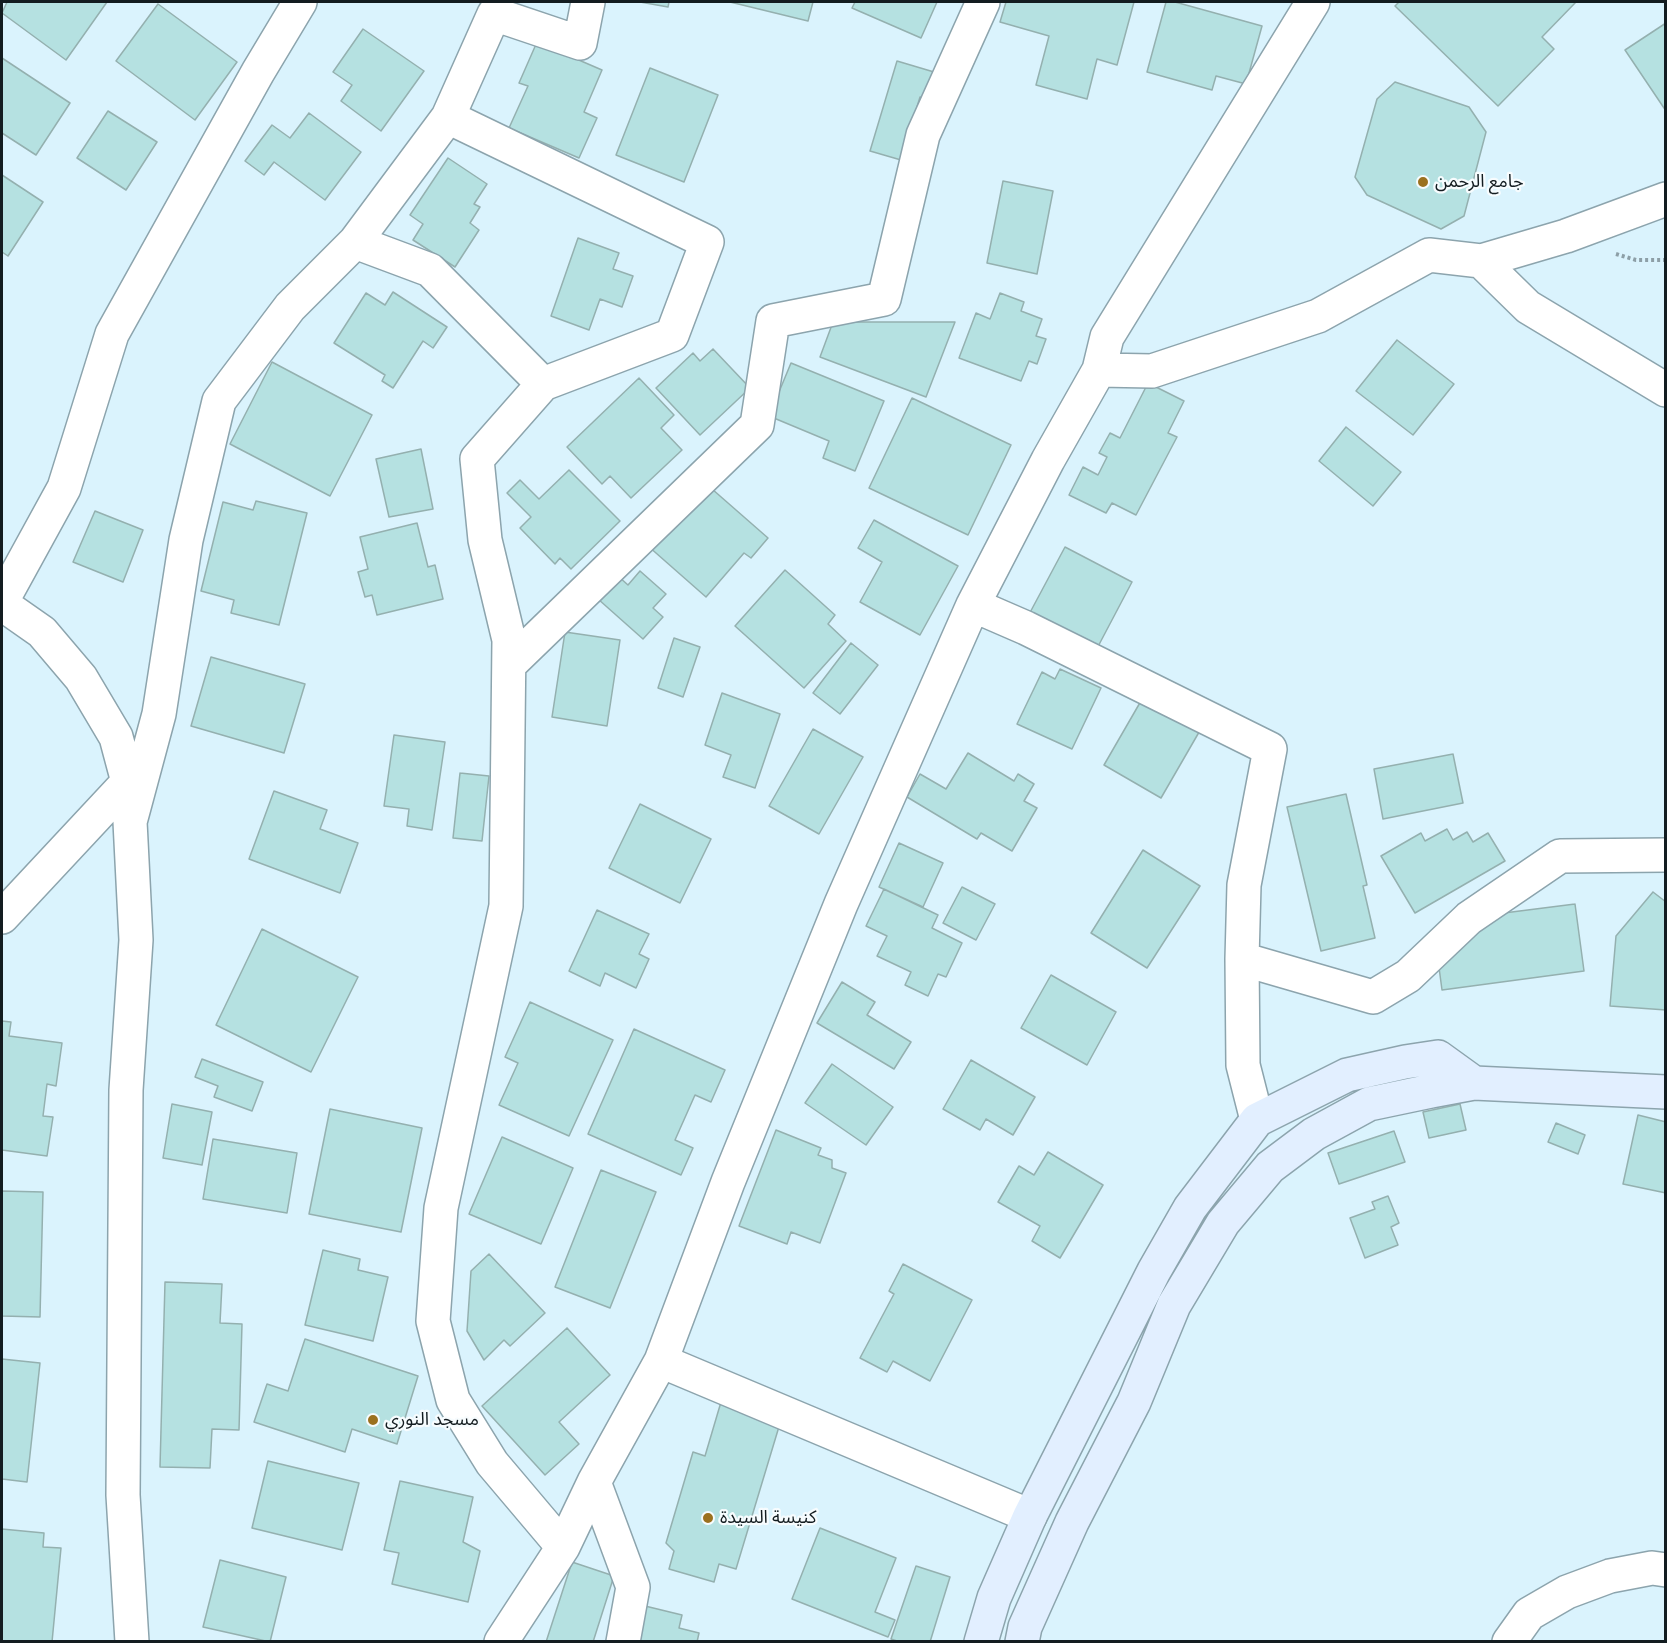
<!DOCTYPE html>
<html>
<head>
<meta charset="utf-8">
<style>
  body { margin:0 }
  #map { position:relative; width:1667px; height:1643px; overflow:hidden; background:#daf3fd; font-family:Karla,sans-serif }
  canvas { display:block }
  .frame { position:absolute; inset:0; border:3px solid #131c20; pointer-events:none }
</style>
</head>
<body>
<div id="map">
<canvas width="1667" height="1643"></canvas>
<div class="frame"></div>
</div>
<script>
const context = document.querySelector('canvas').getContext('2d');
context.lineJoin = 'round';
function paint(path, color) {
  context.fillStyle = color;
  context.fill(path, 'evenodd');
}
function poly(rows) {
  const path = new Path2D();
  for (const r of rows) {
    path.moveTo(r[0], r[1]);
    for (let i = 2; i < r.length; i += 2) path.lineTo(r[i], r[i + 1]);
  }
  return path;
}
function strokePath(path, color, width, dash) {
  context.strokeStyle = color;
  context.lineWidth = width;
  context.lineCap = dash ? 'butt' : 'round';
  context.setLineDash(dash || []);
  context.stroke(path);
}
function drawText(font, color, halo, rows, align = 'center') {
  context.font = font + ' Karla,"Noto Sans Arabic",sans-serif';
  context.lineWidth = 4.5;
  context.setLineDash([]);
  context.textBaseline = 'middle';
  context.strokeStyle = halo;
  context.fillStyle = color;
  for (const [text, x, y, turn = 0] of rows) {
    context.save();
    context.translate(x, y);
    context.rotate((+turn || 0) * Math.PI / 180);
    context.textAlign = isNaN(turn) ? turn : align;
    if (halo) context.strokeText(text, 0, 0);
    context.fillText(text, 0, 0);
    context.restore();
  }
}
const building = poly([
  [7,2,107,2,66,60,2,13,7,2],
  [640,2,669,2,668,7,640,2],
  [730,2,813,2,808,21,730,2],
  [855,2,937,2,921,38,852,8,855,2],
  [1006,2,1134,2,1117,65,1097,59,1087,99,1036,85,1049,36,1000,22,1006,2],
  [1166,2,1175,2,1262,26,1246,84,1216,76,1212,90,1147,72,1166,2],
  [1399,2,1576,2,1542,37,1554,49,1498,106,1395,6,1399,2],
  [158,4,237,62,195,120,116,61,158,4],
  [1666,23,1666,111,1625,50,1666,23],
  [363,29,424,71,381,131,341,101,352,85,333,72,363,29],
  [537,42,602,70,584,112,597,118,579,158,509,128,528,86,519,83,537,42],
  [2,58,70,103,36,155,2,133,2,58],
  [897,61,934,72,925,99,920,97,901,160,870,151,897,61],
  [650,68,718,95,684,182,616,155,650,68],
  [1395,82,1469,107,1486,132,1464,216,1441,229,1367,195,1355,177,1377,99,1395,82],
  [108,111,157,142,126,190,77,158,108,111],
  [309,113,361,152,325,200,274,162,264,175,245,161,272,125,290,138,309,113],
  [448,158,487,184,474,204,480,207,470,223,479,230,455,267,413,240,423,224,410,215,448,158],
  [2,175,43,202,8,256,2,252,2,175],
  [1003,181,1053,191,1037,274,987,263,1003,181],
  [578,238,619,253,613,269,633,276,622,307,600,299,589,330,551,316,578,238],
  [393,292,447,327,433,348,423,341,393,388,382,381,385,375,334,343,366,293,385,305,393,292],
  [1000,293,1024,302,1021,311,1042,319,1036,336,1046,339,1037,364,1029,361,1021,381,959,358,976,313,990,319,1000,293],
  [833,322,955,322,926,397,820,357,833,322],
  [1397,340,1454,384,1413,435,1356,391,1397,340],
  [713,349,750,388,700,435,656,388,693,353,700,361,713,349],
  [272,362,372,415,330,496,230,444,272,362],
  [791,363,884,401,855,471,823,458,829,441,769,416,791,363],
  [639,378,674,415,661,428,682,450,631,498,610,476,602,484,567,447,639,378],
  [1148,383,1184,401,1168,433,1177,437,1136,515,1112,503,1106,513,1069,495,1083,467,1098,475,1107,457,1099,453,1110,433,1120,438,1148,383],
  [912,398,1011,445,968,535,869,488,912,398],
  [1346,427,1401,472,1373,506,1319,461,1346,427],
  [421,449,433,509,389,517,376,459,421,449],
  [569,470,620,521,571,569,560,558,555,564,520,528,531,517,507,493,520,480,539,499,569,470],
  [704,482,768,538,751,558,744,553,706,597,648,546,704,482],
  [256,501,307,513,279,625,231,613,234,600,201,591,223,502,253,510,256,501],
  [95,511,143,530,123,582,73,562,95,511],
  [874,520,958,566,920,635,860,602,882,562,858,548,874,520],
  [417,523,428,567,435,565,443,599,377,615,372,595,365,597,358,572,368,569,360,537,417,523],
  [1065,547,1132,582,1093,656,1026,620,1065,547],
  [785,570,835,615,828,624,846,641,804,688,735,626,785,570],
  [640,571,666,594,653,608,663,617,643,639,598,599,618,576,628,585,640,571],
  [565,632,620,640,607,726,552,717,565,632],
  [674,638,700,647,683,697,658,688,674,638],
  [851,643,878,665,840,714,813,693,851,643],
  [211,657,305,684,284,753,191,726,211,657],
  [1060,669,1101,688,1072,749,1017,724,1042,672,1055,679,1060,669],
  [722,693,780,714,755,788,723,777,731,755,705,745,722,693],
  [1145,694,1202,727,1161,798,1104,765,1145,694],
  [813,729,863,757,819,834,769,806,813,729],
  [394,735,445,742,432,830,407,826,409,809,384,806,394,735],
  [968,753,1014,781,1018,774,1034,784,1024,801,1037,808,1012,851,981,833,977,839,907,797,920,774,946,789,968,753],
  [1453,754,1463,803,1383,819,1374,769,1453,754],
  [460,773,489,776,482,841,453,838,460,773],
  [274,791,327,810,320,829,358,843,340,893,249,859,274,791],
  [1346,794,1367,885,1363,886,1375,938,1321,951,1287,807,1346,794],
  [640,804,711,839,680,903,609,868,640,804],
  [1447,829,1453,840,1467,832,1473,842,1488,833,1505,861,1415,913,1381,856,1421,833,1425,841,1447,829],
  [899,843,943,863,923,907,879,887,899,843],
  [1143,850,1200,886,1147,968,1091,933,1143,850],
  [962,887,995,904,976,940,943,923,962,887],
  [884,889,938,915,932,928,962,943,946,977,938,974,928,996,905,985,911,972,877,956,887,936,866,926,884,889],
  [1653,892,1666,902,1666,1010,1610,1006,1616,936,1653,892],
  [1575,904,1584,971,1442,990,1438,960,1496,914,1575,904],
  [597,910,649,934,639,954,649,959,636,988,605,973,600,986,569,971,597,910],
  [262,929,358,977,311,1072,216,1025,262,929],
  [1051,975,1116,1012,1087,1065,1021,1028,1051,975],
  [842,982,875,1002,867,1015,911,1042,894,1069,817,1023,842,982],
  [530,1002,613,1040,569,1136,499,1105,518,1063,505,1057,530,1002],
  [2,1021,11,1022,9,1036,62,1043,56,1086,47,1084,43,1116,53,1117,47,1156,2,1150,2,1021],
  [634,1029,725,1070,711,1102,695,1095,675,1140,693,1148,681,1175,588,1134,634,1029],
  [202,1059,263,1082,252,1111,214,1097,218,1086,195,1077,202,1059],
  [971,1060,1035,1097,1013,1135,986,1119,980,1130,943,1109,971,1060],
  [832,1064,893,1107,866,1145,805,1103,832,1064],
  [172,1104,212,1112,202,1165,163,1158,172,1104],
  [1460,1104,1466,1130,1429,1138,1423,1112,1460,1104],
  [330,1109,422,1128,401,1232,309,1214,330,1109],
  [1638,1115,1666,1122,1666,1193,1623,1184,1638,1115],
  [1556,1123,1585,1135,1578,1154,1548,1142,1556,1123],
  [776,1130,821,1148,818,1155,832,1160,832,1168,846,1173,820,1243,791,1232,787,1244,739,1226,776,1130],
  [1394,1131,1405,1162,1339,1184,1328,1153,1394,1131],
  [502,1137,573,1168,541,1244,469,1214,502,1137],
  [213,1139,297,1153,287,1213,203,1199,213,1139],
  [1048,1152,1103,1185,1060,1258,1032,1241,1040,1226,998,1202,1019,1166,1034,1175,1048,1152],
  [601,1170,656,1192,610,1308,555,1287,601,1170],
  [2,1191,43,1192,40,1317,2,1316,2,1191],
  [1388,1196,1399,1223,1391,1227,1398,1245,1365,1258,1350,1218,1375,1209,1372,1202,1388,1196],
  [323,1250,360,1259,358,1270,388,1277,373,1341,305,1325,323,1250],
  [489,1254,545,1313,510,1346,504,1340,484,1360,467,1331,471,1271,489,1254],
  [903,1264,972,1300,930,1381,893,1361,887,1372,860,1358,894,1294,889,1291,903,1264],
  [165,1282,222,1284,220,1323,242,1324,239,1430,212,1429,210,1468,160,1467,165,1282],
  [567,1328,610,1375,559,1422,579,1444,545,1475,482,1406,567,1328],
  [305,1339,418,1376,397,1444,352,1429,345,1452,254,1422,267,1384,288,1391,305,1339],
  [2,1359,40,1363,27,1482,2,1479,2,1359],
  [721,1402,781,1420,736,1569,719,1564,714,1582,669,1569,674,1551,666,1543,693,1452,705,1456,721,1402],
  [268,1461,359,1483,342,1550,252,1528,268,1461],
  [400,1481,473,1497,463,1542,480,1551,468,1602,392,1584,399,1553,384,1550,400,1481],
  [820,1528,896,1558,875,1612,895,1620,888,1637,792,1599,820,1528],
  [2,1529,44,1533,43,1547,61,1548,52,1642,2,1642,2,1529],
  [220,1560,286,1577,270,1642,203,1627,220,1560],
  [572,1562,614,1576,593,1642,546,1642,572,1562],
  [916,1566,950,1577,930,1642,900,1642,891,1639,916,1566],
  [641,1605,682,1615,679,1628,699,1633,697,1642,641,1642,633,1639,641,1605]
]);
const path = poly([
  [1616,254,1636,260,1666,260]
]);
const street = poly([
  [448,117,494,14,580,43,588,2],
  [1666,199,1566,236,1481,261,1528,307,1666,390],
  [355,242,448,117,707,242,672,335,543,384],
  [1099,370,1152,371,1318,316,1429,255,1481,261],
  [2,601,64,488,112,334,258,72,300,2],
  [2,604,42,632,81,678,116,737,128,782,136,940,126,1090,123,1495,132,1642],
  [973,605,1026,628,1270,749,1244,885,1242,959,1373,997,1408,976,1469,918,1560,856,1666,855],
  [509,665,757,425,773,321,884,299,923,135,983,2],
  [130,822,159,714,186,540,219,401,290,307,355,242,430,270,543,384,477,459,485,540,509,640,506,906,441,1208,433,1321,453,1400,492,1463,563,1547],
  [2,917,128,782],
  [1242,959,1243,1065,1257,1120],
  [661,1361,1030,1516],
  [594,1482,633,1587,623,1642],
  [501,1642,563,1547,594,1482,661,1361,728,1182,841,904,973,605,1048,460,1099,370,1107,337,1313,2],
  [1509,1642,1529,1614,1567,1592,1610,1576,1652,1568,1666,1570]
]);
const secondary = poly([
  [981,1642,994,1598,1030,1516,1154,1271,1190,1208,1257,1120,1347,1075,1405,1062,1438,1057,1474,1083],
  [1022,1642,1025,1627,1072,1522,1134,1402,1174,1305,1223,1223,1270,1167,1314,1134,1369,1104,1431,1091,1474,1083,1666,1092]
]);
const markers = [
  [1423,182,6,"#9b711f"],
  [373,1420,6,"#9b711f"],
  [708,1518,6,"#9b711f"]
];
const poiNames = [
  ["جامع الرحمن",1435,182],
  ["مسجد النوري",385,1420],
  ["كنيسة السيدة",720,1518]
];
paint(building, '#b5e1e1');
strokePath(building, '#94b0af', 1.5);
strokePath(street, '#8ca4ad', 36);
strokePath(secondary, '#8ca4ad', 36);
strokePath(path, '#8d9fa7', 4, [3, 3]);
strokePath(street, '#fff', 33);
strokePath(secondary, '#e2efff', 33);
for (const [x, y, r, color] of markers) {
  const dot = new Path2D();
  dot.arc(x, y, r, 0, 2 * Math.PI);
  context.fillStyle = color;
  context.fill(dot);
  strokePath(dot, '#f7fcfe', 2);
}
drawText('18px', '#131c20', '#f7fcfe', poiNames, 'left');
</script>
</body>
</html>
